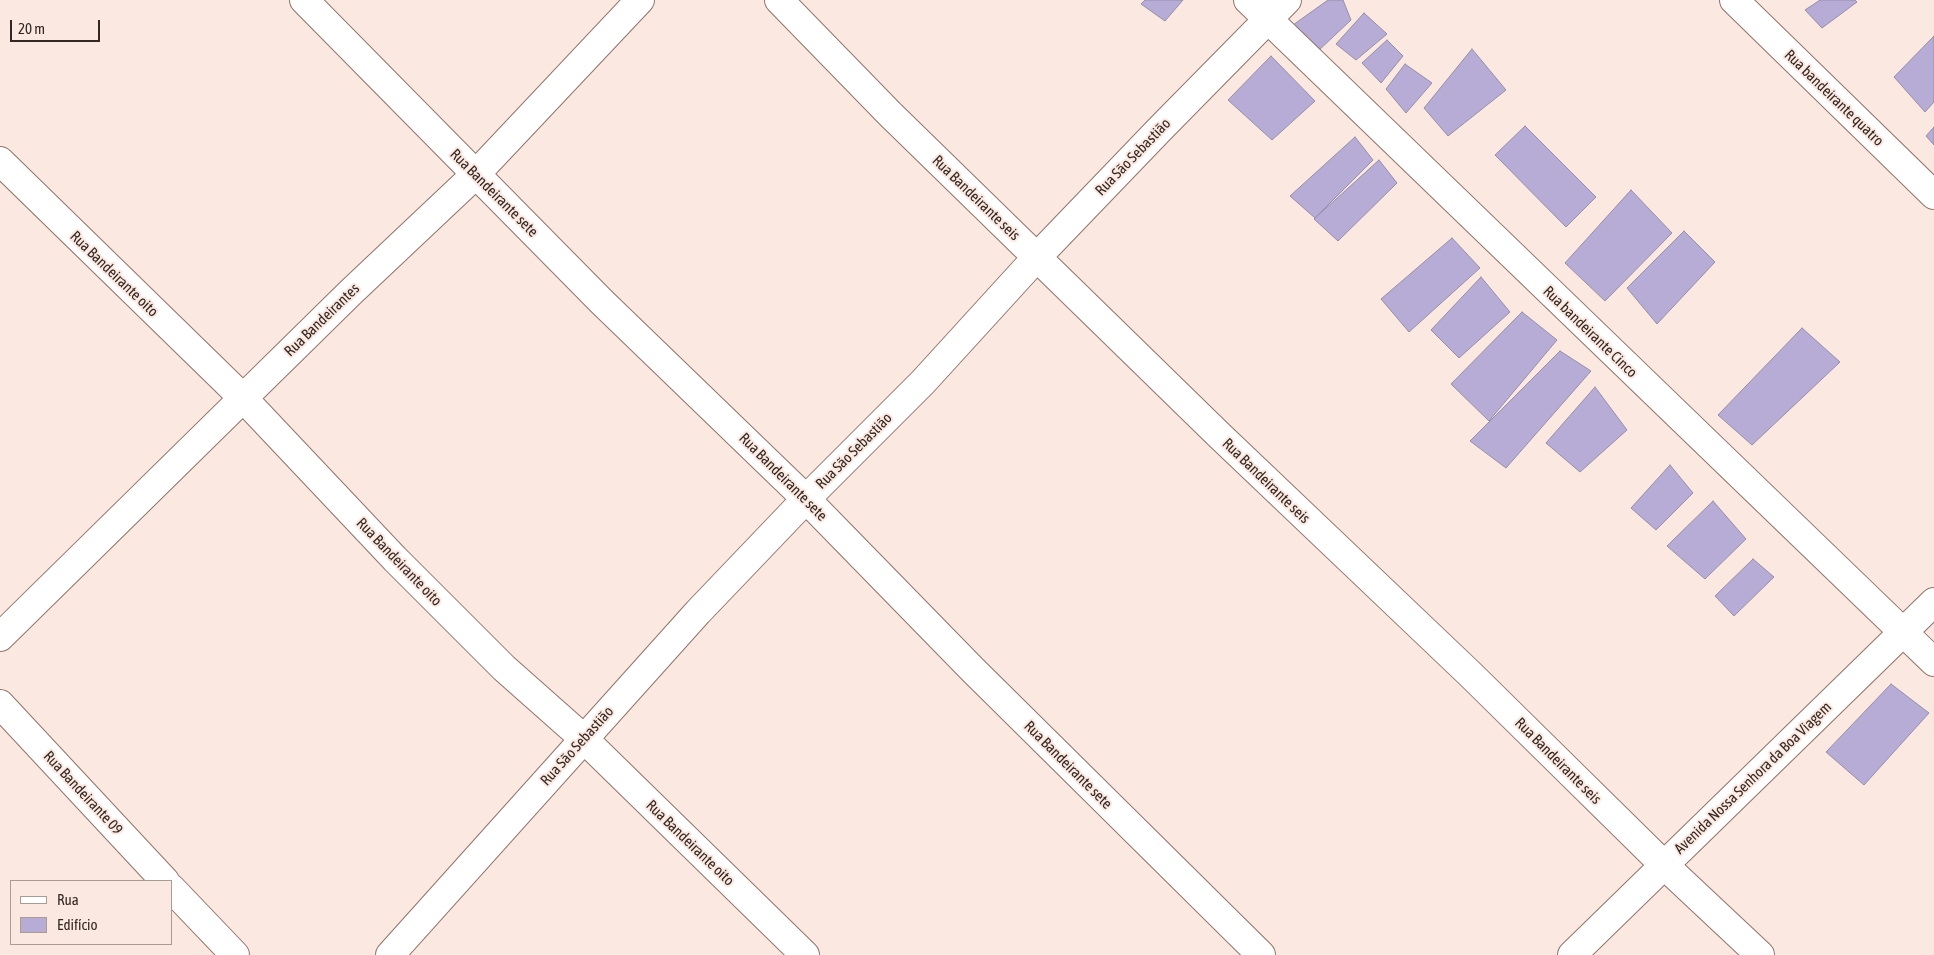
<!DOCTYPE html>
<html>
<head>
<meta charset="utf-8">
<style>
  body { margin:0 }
  #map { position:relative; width:1934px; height:955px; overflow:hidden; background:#fbe8e1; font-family:"Asap Condensed",sans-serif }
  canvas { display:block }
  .legend { position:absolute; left:10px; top:880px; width:162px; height:65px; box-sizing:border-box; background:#fbe8e1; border:1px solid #ab9b95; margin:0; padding:6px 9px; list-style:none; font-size:15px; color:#322722 }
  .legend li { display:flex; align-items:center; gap:10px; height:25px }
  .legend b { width:25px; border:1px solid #ab9b95 }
  .scale { position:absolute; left:10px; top:20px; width:90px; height:22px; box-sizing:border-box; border:2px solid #322722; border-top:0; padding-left:6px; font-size:15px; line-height:18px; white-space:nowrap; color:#322722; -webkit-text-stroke:4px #fbe8e1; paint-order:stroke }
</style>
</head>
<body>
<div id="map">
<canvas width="1934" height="955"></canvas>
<ul class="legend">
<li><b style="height:6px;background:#fff"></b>Rua</li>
<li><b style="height:14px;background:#b6acd6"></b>Edifício</li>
</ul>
<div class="scale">20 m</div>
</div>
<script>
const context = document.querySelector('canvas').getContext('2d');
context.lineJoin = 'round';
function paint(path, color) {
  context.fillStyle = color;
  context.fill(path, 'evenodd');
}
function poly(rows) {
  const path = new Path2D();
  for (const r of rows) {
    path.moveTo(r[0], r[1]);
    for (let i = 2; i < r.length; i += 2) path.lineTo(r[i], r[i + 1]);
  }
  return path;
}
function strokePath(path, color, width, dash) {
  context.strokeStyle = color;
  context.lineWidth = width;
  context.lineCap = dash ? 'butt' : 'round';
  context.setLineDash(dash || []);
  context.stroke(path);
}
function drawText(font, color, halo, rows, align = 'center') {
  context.font = font + ' "Asap Condensed",sans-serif';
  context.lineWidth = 4;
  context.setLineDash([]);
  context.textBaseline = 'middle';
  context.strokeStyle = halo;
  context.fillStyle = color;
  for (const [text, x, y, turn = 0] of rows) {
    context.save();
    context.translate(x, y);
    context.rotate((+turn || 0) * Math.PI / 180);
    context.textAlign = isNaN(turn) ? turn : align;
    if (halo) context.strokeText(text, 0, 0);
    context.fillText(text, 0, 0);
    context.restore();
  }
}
const building = poly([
  [1145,0,1183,0,1165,21,1141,4,1145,0],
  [1328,0,1343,0,1351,20,1318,51,1293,25,1328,0],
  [1820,0,1855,0,1857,2,1822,28,1805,10,1820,0],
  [1364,13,1387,34,1356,60,1336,44,1364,13],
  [1934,36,1934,102,1925,112,1894,77,1934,36],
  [1387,40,1403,56,1381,83,1362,63,1387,40],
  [1472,49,1506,90,1448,136,1424,108,1472,49],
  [1271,56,1315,101,1272,140,1228,100,1271,56],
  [1405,64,1432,83,1406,113,1386,89,1405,64],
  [1525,126,1596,197,1566,227,1495,155,1525,126],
  [1934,127,1934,145,1926,136,1934,127],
  [1355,137,1373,160,1315,218,1290,196,1355,137],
  [1379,160,1397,183,1338,241,1314,219,1379,160],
  [1631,190,1672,233,1605,301,1565,263,1631,190],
  [1684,231,1715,262,1657,324,1627,288,1684,231],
  [1452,238,1480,268,1409,332,1381,299,1452,238],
  [1481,277,1510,312,1459,358,1431,330,1481,277],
  [1522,312,1557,340,1489,421,1451,384,1522,312],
  [1802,328,1840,362,1752,445,1718,415,1802,328],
  [1560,351,1591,371,1506,468,1470,441,1560,351],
  [1595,387,1627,430,1580,472,1546,443,1595,387],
  [1670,465,1693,493,1656,530,1631,508,1670,465],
  [1713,501,1746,539,1705,579,1667,546,1713,501],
  [1753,559,1774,577,1734,616,1715,596,1753,559],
  [1891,684,1929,713,1864,785,1826,752,1891,684]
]);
const street = poly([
  [304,0,602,302,806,499,972,669,1261,955],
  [779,0,890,114,1219,435,1469,673,1663,864,1760,955],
  [1248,0,1934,662],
  [1734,0,1934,195],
  [0,161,243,398,395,559,504,668,583,738,805,955],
  [0,637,351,292,475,175,640,0],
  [0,704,165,881],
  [171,888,235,955],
  [390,955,698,612,806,499,923,382,1037,257,1160,129,1287,0],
  [1572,955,1934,602]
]);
const streetNames = [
  ["Rua bandeirante quatro",1834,98,44],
  ["Rua São Sebastião",1133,157,-46],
  ["Rua Bandeirante sete",494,193,45],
  ["Rua Bandeirante seis",976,198,44],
  ["Rua Bandeirante oito",114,274,44],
  ["Rua Bandeirantes",322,320,-44],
  ["Rua bandeirante Cinco",1590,332,44],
  ["Rua São Sebastião",854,451,-45],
  ["Rua Bandeirante sete",783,477,45],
  ["Rua Bandeirante seis",1266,481,44],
  ["Rua Bandeirante oito",399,562,46],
  ["Rua São Sebastião",577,746,-48],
  ["Rua Bandeirante seis",1558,761,45],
  ["Rua Bandeirante sete",1068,765,45],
  ["Avenida Nossa Senhora da Boa Viagem",1753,778,-44],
  ["Rua Bandeirante 09",83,793,47],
  ["Rua Bandeirante oito",690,843,44]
];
paint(building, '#b6acd6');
strokePath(building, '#948ea8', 1);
strokePath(street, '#90746a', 30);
strokePath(street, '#fff', 28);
drawText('15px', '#322722', '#fbe8e1', streetNames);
</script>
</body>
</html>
